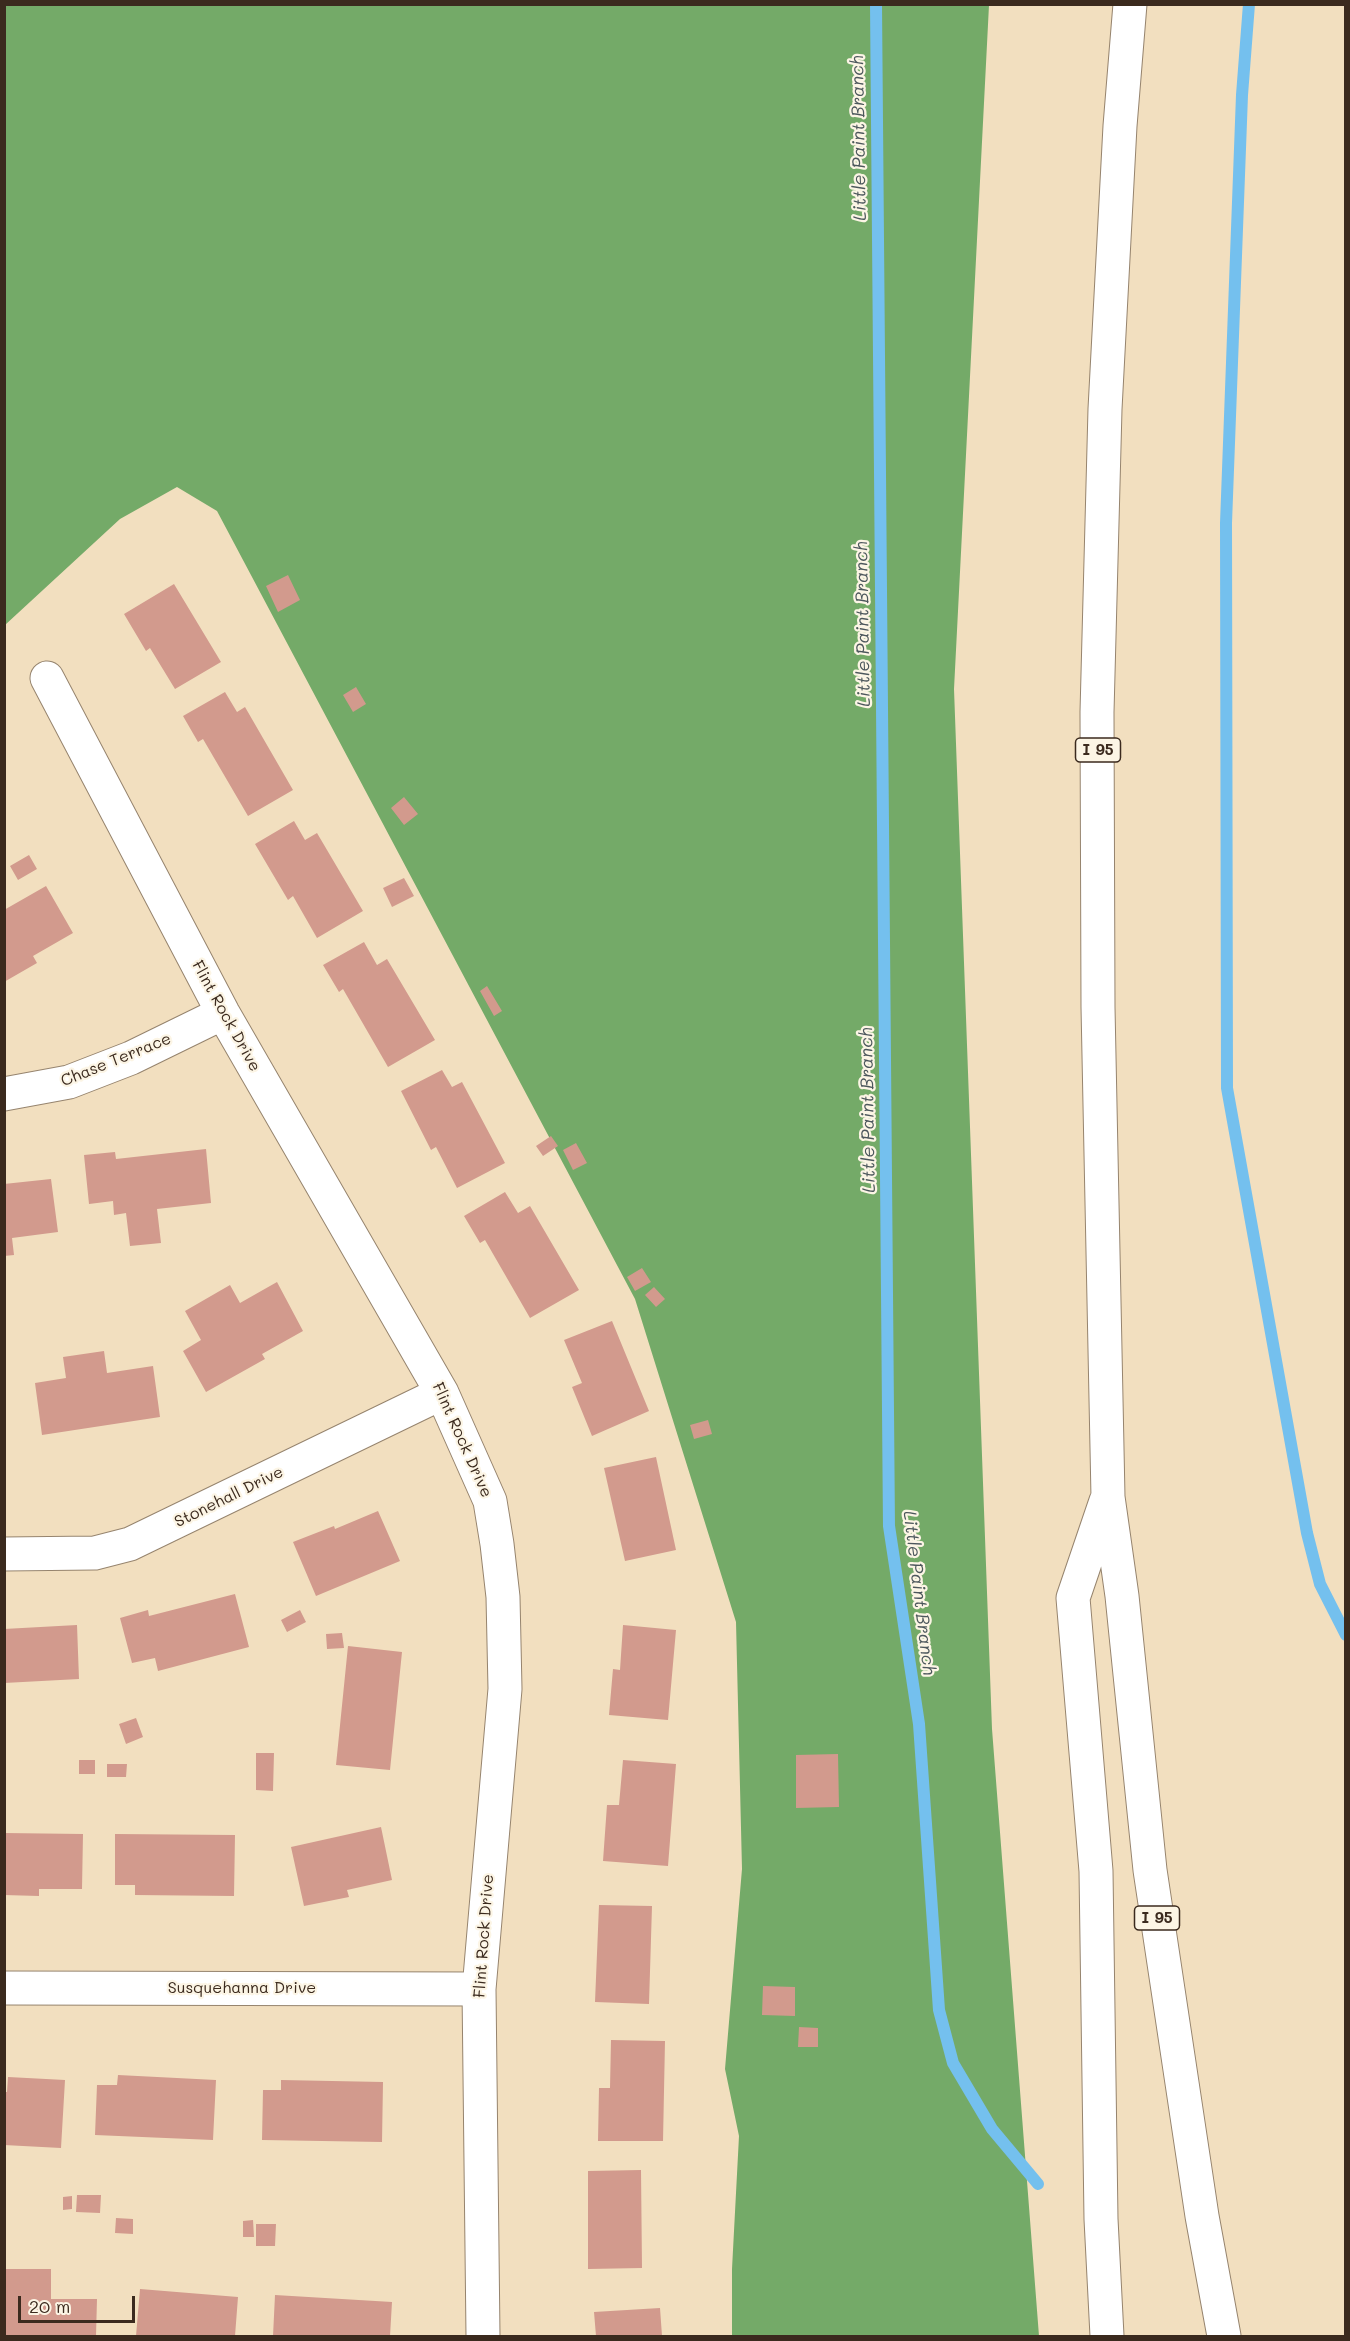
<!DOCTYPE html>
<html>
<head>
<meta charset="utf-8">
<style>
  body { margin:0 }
  #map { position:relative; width:1350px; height:2341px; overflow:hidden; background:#f2dfbf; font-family:Mali,sans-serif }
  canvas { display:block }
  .frame { position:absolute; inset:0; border:6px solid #3b2a1e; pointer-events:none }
  .scale { position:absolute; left:18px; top:2296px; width:117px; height:27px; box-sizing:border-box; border:3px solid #3b2a1e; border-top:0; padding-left:8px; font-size:18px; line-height:21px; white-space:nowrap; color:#3b2a1e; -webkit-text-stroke:4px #fcf5e5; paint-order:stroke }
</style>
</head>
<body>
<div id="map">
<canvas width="1350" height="2341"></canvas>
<div class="frame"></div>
<div class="scale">20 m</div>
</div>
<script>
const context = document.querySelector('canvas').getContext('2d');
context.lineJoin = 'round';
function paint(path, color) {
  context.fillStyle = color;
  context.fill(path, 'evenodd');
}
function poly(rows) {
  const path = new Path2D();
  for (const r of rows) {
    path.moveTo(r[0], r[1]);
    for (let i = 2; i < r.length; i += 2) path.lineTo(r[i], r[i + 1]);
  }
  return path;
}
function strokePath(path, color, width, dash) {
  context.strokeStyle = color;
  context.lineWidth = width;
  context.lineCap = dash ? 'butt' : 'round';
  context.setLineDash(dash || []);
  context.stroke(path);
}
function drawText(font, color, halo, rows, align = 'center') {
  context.font = font + ' Mali,sans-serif';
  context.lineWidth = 4.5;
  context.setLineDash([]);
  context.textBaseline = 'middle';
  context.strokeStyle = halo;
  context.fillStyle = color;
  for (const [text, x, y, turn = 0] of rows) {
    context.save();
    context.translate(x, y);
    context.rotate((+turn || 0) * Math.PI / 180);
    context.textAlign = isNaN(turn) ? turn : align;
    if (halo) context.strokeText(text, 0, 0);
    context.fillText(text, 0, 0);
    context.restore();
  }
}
const forest = poly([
  [5,5,989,5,954,689,992,1729,1039,2336,732,2336,732,2269,739,2136,725,2069,742,1869,736,1622,635,1299,217,511,177,487,120,519,5,625]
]);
const stream = poly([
  [876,4,889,1526,919,1724,939,2010,953,2063,992,2129,1038,2184],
  [1249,4,1242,95,1226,523,1227,1088,1307,1533,1320,1584,1346,1635]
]);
const building = poly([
  [288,575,300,600,278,612,266,586],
  [174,584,221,662,175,689,150,648,146,651,124,614],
  [356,687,366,704,353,712,343,695],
  [225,692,237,712,245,707,293,790,248,816,203,739,198,742,183,716],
  [404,797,418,814,404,825,391,808],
  [294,821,305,840,317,833,363,911,317,938,293,896,288,900,255,844],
  [29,855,37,869,18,880,10,866],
  [404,878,414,896,392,907,383,888],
  [46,886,73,933,33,956,37,963,4,982,4,910],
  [364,942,377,965,387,959,435,1040,388,1067,343,989,339,992,323,965],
  [487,986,502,1011,494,1016,480,991],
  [442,1070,452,1087,462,1082,505,1163,457,1188,436,1147,431,1150,401,1091],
  [551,1136,558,1146,543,1156,536,1146],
  [576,1143,587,1163,573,1170,563,1150],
  [206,1149,211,1203,157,1209,161,1243,130,1246,126,1213,114,1215,113,1201,89,1204,84,1155,115,1152,116,1159],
  [51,1179,58,1232,12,1238,14,1255,4,1256,4,1184],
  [505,1192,518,1213,530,1206,579,1290,530,1318,485,1240,480,1243,464,1216],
  [642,1268,651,1282,635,1291,627,1277],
  [277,1282,303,1331,262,1354,265,1359,206,1392,183,1351,201,1340,185,1311,230,1285,240,1303],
  [654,1287,665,1299,656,1307,645,1295],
  [612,1321,649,1411,592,1436,572,1387,582,1383,564,1340],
  [104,1351,107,1373,153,1366,160,1417,42,1435,35,1383,66,1378,63,1357],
  [708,1420,712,1434,694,1439,690,1425],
  [656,1457,676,1550,625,1561,604,1468],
  [378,1511,400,1561,316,1596,293,1542,334,1526,335,1529],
  [235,1594,249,1647,158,1671,155,1658,132,1663,120,1618,148,1610,149,1616],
  [300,1610,306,1622,287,1632,281,1620],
  [77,1625,79,1679,4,1683,4,1629],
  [623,1625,676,1630,668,1720,609,1715,613,1669,620,1670],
  [342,1633,344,1648,327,1649,326,1634],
  [348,1646,402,1652,390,1770,336,1765],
  [136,1718,143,1737,126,1744,119,1724],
  [256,1753,274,1753,273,1791,256,1790],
  [838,1754,839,1807,796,1808,796,1755],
  [79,1760,95,1760,95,1774,79,1774],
  [623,1760,676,1764,668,1866,603,1861,607,1805,619,1805],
  [107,1764,127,1764,126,1777,107,1777],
  [381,1827,392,1880,347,1890,349,1897,304,1906,291,1847],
  [4,1833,83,1834,82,1889,39,1889,39,1896,4,1895],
  [115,1834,235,1835,234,1896,135,1895,135,1885,115,1885],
  [599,1905,652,1906,649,2004,595,2002],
  [763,1986,795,1987,795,2016,762,2015],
  [799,2027,818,2028,818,2047,798,2047],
  [611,2040,665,2041,663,2141,598,2141,599,2088,610,2088],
  [118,2075,216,2080,213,2140,95,2135,97,2085,117,2085],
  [8,2077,65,2080,61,2148,4,2145,4,2092,7,2092],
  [281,2080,383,2082,382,2142,262,2140,263,2090,281,2090],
  [641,2170,642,2268,588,2269,588,2171],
  [77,2195,101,2195,100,2213,76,2212],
  [72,2196,72,2209,63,2210,63,2197],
  [116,2218,133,2219,133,2234,115,2233],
  [253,2220,254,2237,243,2237,243,2221],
  [256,2224,276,2224,275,2246,256,2246],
  [4,2269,51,2269,51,2299,97,2299,96,2336,4,2336],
  [140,2289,238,2297,235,2336,136,2336],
  [275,2295,392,2302,390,2336,273,2336],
  [660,2308,662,2336,596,2336,594,2312]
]);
const minor = poly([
  [47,678,223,1013,442,1393,490,1501,497,1544,503,1597,505,1689,479,1989,483,2336],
  [4,1094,69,1082,131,1058,223,1013],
  [4,1554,95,1553,130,1544,442,1393],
  [4,1988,479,1989]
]);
const motorway = poly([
  [1130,4,1120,126,1105,409,1097,712,1098,1007,1108,1497,1122,1596,1150,1870,1202,2216,1224,2336],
  [1106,1501,1073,1598,1096,1871,1101,2219,1107,2336]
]);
const shields = [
  [1098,750,45],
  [1157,1918,45]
];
const shieldNames = [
  ["I 95",1098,750],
  ["I 95",1157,1918]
];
const streetNames = [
  ["Flint Rock Drive",226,1016,61],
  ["Chase Terrace",116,1060,-22],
  ["Flint Rock Drive",462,1440,66],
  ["Stonehall Drive",229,1497,-26],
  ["Flint Rock Drive",484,1936,-86],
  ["Susquehanna Drive",242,1988]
];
const waterNames = [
  ["Little Paint Branch",859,138,-91],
  ["Little Paint Branch",863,624,-91],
  ["Little Paint Branch",868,1110,-91],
  ["Little Paint Branch",919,1593,83]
];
paint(forest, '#74aa68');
strokePath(stream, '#74c0ee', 12);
paint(building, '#d29a8d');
strokePath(minor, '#96846e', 35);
strokePath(motorway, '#96846e', 35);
strokePath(minor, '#fff', 33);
strokePath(motorway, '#fff', 33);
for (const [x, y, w] of shields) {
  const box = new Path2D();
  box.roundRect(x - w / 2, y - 12, w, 24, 4.5);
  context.fillStyle = '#fcf5e5';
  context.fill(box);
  strokePath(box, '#3b2a1e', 1.5);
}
drawText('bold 15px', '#3b2a1e', null, shieldNames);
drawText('16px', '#3b2a1e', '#fcf5e5', streetNames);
drawText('italic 18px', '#4c575c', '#fcf5e5', waterNames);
</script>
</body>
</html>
